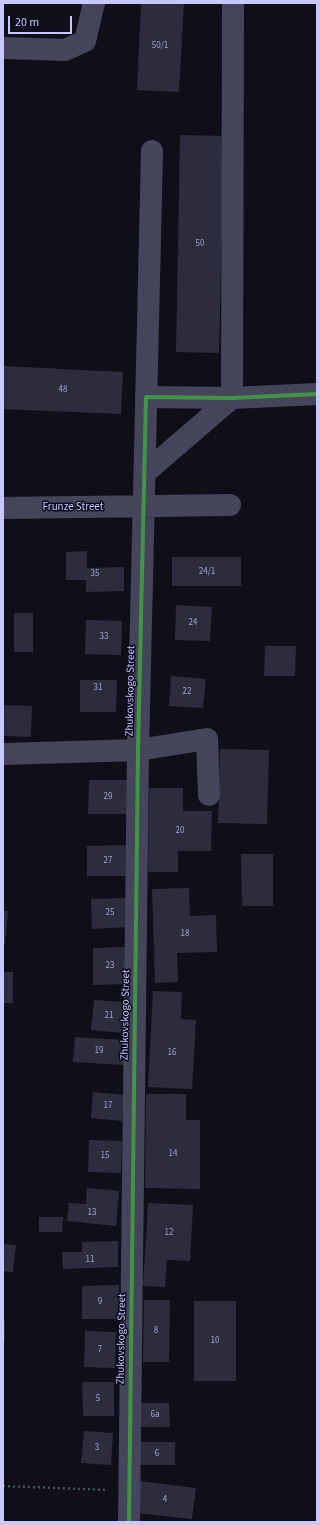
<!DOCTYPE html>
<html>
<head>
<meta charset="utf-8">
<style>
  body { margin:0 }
  #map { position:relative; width:320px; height:1525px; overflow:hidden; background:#100f19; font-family:"Source Sans 3",sans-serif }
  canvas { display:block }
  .frame { position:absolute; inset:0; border:4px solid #c7c8ff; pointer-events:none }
  .scale { position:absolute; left:8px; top:16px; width:64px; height:18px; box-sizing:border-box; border:2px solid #c7c8ff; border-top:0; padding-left:5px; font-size:12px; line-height:14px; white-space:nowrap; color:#c7c8ff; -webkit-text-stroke:3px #0c0b1d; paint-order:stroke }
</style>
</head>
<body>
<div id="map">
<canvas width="320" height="1525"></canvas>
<div class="frame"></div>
<div class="scale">20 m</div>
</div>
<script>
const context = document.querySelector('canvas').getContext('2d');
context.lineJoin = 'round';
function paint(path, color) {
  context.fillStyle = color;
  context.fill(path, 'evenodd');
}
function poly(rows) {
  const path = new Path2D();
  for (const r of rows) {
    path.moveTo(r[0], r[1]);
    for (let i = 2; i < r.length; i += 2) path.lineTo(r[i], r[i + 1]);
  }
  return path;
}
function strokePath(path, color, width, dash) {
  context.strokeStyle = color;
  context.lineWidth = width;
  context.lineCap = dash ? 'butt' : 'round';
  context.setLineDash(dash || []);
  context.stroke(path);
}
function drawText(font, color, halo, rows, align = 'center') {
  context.font = font + ' "Source Sans 3",sans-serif';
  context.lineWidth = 3;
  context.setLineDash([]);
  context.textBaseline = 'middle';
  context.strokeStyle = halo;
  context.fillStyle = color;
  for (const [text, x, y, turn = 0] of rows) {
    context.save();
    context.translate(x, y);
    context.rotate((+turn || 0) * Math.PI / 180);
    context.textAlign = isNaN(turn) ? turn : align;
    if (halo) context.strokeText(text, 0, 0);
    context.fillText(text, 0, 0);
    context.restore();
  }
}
const building = poly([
  [141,3,184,3,179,92,137,90],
  [180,135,224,136,219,353,176,352],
  [3,366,123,372,121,414,3,409],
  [87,551,87,568,124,567,124,591,86,592,86,580,66,580,66,552],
  [172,557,241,557,241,586,172,586],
  [176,605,212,607,210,641,175,640],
  [14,613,33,613,33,652,14,652],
  [86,620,122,621,121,655,85,654],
  [265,646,296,646,295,676,264,676],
  [171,676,206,679,203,708,169,706],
  [80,680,117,680,116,712,80,712],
  [3,705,32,706,31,737,3,736],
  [220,749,269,750,267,824,218,823],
  [89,780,128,780,128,814,88,814],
  [149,788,183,788,183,811,212,811,211,851,178,851,178,872,148,872],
  [128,845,128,876,87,876,87,846],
  [241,854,273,854,273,906,242,906],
  [189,888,190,916,216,915,217,952,177,953,178,982,155,983,152,889],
  [127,898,128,927,92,929,91,899],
  [3,911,8,911,5,945,3,945],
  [126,947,126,984,93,985,93,948],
  [3,972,13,972,13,1003,3,1003],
  [153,991,182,992,181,1019,196,1020,192,1089,148,1087],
  [94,1000,127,1002,124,1033,91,1030],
  [75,1037,125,1040,124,1065,73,1062],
  [93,1092,124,1095,122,1121,91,1118],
  [146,1094,186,1094,186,1120,200,1120,200,1189,145,1188],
  [89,1140,122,1141,121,1173,88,1172],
  [87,1188,119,1191,116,1226,67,1221,69,1203,86,1204],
  [148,1203,193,1205,190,1261,167,1260,165,1287,143,1286],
  [39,1217,63,1217,62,1232,39,1232],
  [118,1241,118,1267,63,1269,62,1252,82,1252,82,1242],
  [3,1244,16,1245,13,1272,3,1271],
  [119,1285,119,1319,82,1319,82,1286],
  [144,1300,170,1300,169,1362,143,1362],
  [194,1301,236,1301,236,1381,194,1381],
  [3,1320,5,1320,5,1340,3,1340],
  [85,1331,116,1332,115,1368,84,1367],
  [82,1382,114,1382,114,1416,83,1416],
  [140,1403,169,1403,170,1427,140,1427],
  [84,1431,113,1433,111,1465,81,1463],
  [140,1442,175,1442,175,1465,140,1465],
  [138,1481,196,1488,192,1519,135,1513]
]);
const path = poly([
  [3,1486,108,1490]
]);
const minor = poly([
  [3,48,65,50,85,41,94,3],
  [146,397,232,398,317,394],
  [146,472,232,398,233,3],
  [3,508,230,505],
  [3,754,138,750,207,739,209,795],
  [129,1522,138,750,152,151]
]);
const cycleway = poly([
  [129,1522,138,750,146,397,232,398,317,394]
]);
const numberNames = [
  ["50/1",160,46],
  ["50",200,244],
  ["48",63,390],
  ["24/1",207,572],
  ["35",95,574],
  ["24",193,623],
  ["33",104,637],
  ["31",98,688],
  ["22",187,692],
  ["29",108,797],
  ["20",180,831],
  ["27",108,861],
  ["25",110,913],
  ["18",185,934],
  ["23",110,966],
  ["21",109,1016],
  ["19",99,1051],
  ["16",172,1053],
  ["17",108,1106],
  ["14",173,1154],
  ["15",105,1156],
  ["13",92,1213],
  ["12",169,1233],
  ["11",90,1260],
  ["9",100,1302],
  ["8",156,1331],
  ["10",215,1341],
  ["7",100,1350],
  ["5",98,1399],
  ["6а",155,1415],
  ["3",97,1448],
  ["6",157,1454],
  ["4",165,1500]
];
const streetNames = [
  ["Frunze Street",73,508],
  ["Zhukovskogo Street",131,691,-89],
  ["Zhukovskogo Street",126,1015,-89],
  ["Zhukovskogo Street",122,1339,-89]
];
paint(building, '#2d2c3c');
strokePath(path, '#44555f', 2.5, [2, 3]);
strokePath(minor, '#44455a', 22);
strokePath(cycleway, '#419447', 4);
drawText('9px', '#a0a1ce', null, numberNames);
drawText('11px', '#c7c8ff', '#0c0b1d', streetNames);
</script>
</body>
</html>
